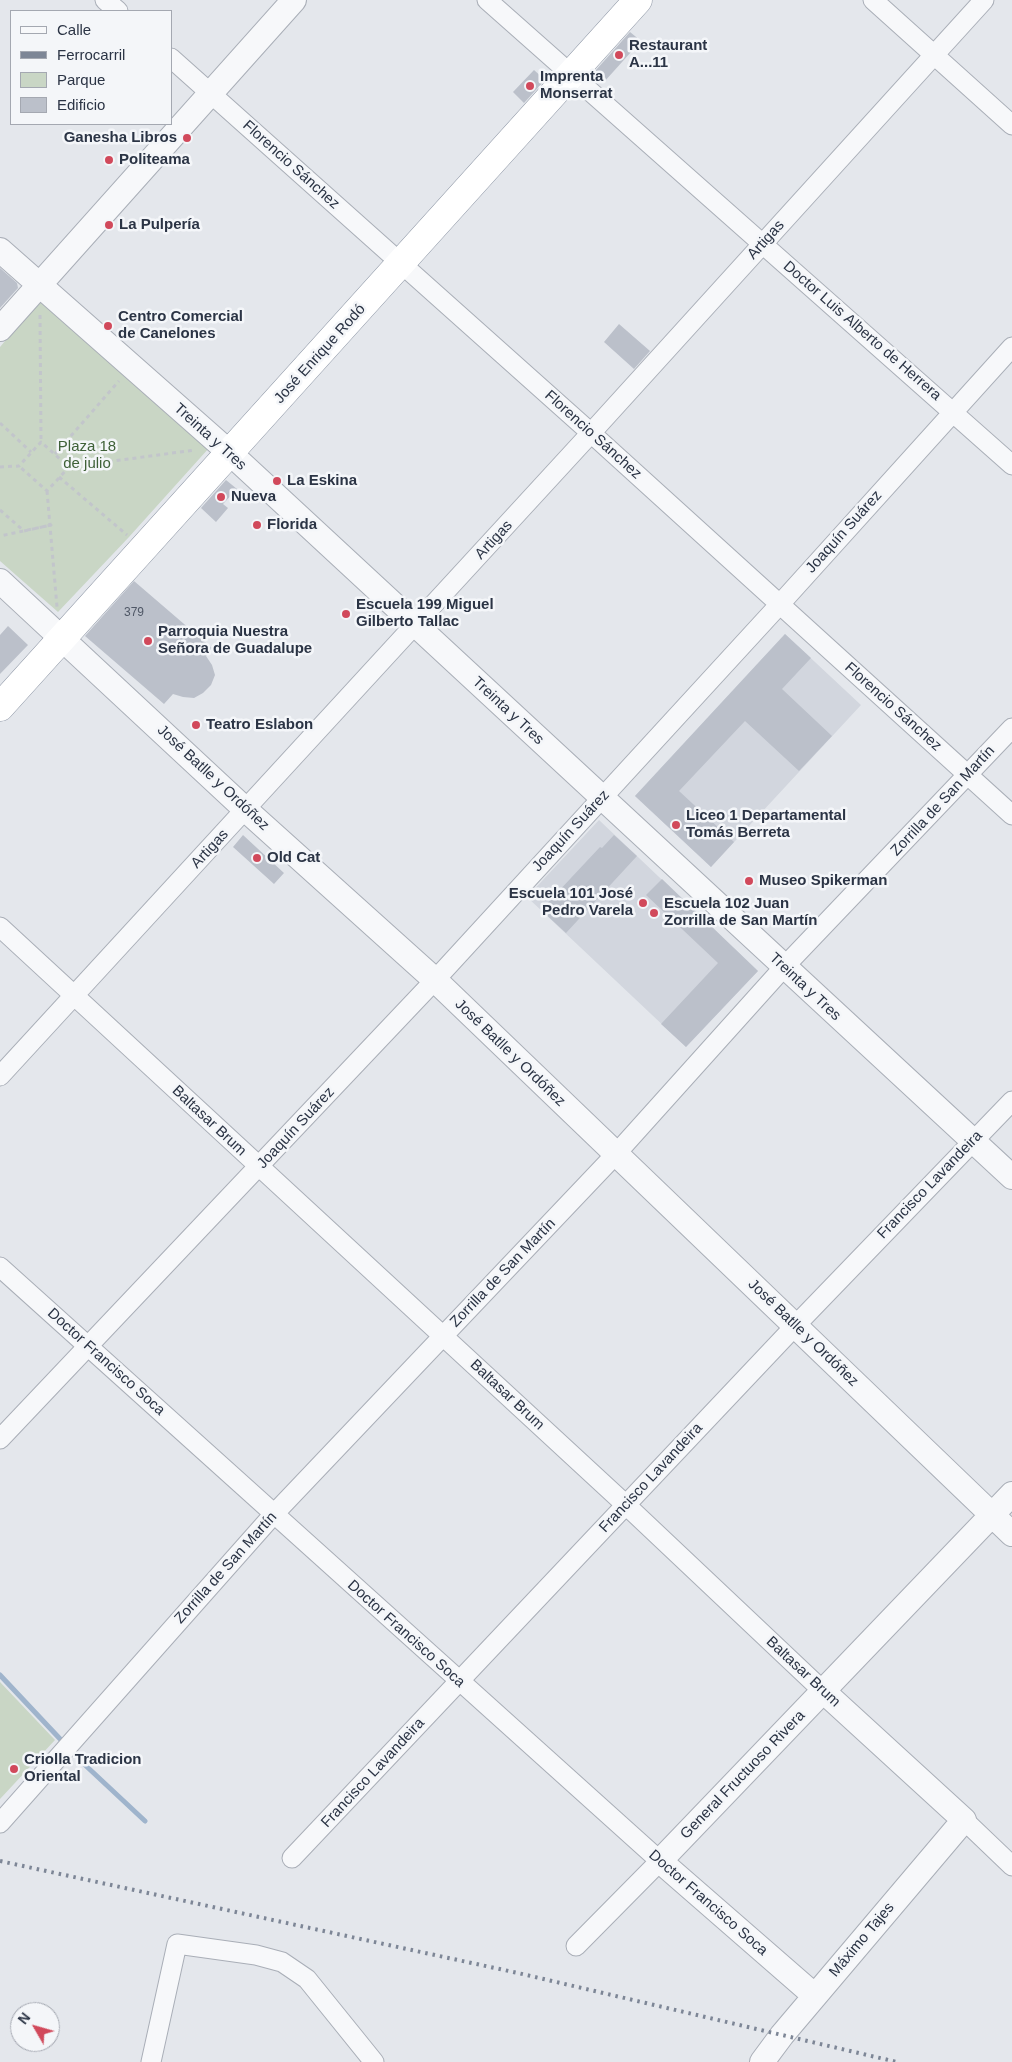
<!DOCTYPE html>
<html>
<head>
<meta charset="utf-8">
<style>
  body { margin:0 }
  #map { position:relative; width:1012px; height:2062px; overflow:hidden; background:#e4e7ec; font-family:Helvetica,sans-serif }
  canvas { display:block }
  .legend { position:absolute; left:10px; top:10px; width:162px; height:115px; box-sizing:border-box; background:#f4f6f9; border:1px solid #a4a8b1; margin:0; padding:6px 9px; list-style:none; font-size:15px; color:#2b3445 }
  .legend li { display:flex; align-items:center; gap:10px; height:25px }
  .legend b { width:25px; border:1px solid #a4a8b1 }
  .north { position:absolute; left:10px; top:2002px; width:50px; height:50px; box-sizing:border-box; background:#f4f6f9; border:1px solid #a4a8b1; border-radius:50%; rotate:308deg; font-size:14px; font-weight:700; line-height:20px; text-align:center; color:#2b3445 }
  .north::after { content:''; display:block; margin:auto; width:18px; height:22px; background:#d1495b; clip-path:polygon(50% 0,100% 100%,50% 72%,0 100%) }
</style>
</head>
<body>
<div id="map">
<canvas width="1012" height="2062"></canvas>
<ul class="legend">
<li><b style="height:6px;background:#f7f8fa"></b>Calle</li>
<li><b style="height:6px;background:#7d8696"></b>Ferrocarril</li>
<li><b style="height:14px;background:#c9d6c5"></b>Parque</li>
<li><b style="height:14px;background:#bbc0ca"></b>Edificio</li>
</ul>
<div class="north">N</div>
</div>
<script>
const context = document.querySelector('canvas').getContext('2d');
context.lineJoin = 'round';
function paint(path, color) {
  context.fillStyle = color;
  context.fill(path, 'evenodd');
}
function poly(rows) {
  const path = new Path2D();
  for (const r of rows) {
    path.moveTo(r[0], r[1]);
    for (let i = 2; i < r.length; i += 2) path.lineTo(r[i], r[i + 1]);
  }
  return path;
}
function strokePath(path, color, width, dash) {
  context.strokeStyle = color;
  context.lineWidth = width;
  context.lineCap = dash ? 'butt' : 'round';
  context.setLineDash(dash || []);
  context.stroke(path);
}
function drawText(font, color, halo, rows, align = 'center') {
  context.font = font + ' Helvetica,sans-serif';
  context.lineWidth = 5;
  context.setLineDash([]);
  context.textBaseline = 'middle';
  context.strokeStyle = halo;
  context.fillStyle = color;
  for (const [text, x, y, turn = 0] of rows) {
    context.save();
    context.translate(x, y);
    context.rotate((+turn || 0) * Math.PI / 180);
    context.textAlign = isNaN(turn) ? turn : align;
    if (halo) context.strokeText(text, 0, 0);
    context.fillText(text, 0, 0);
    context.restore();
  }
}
const built = poly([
  [785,634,861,705,711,867,635,796],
  [599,820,758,971,686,1047,527,897]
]);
const green = poly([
  [40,300,209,448,129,537,58,612,0,561,0,347],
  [0,1682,55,1740,0,1799]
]);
const stream = poly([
  [0,1675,62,1741],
  [84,1764,145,1821]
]);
const building = poly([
  [630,32,641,41,604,82,597,77,596,70],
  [534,70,545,80,524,103,513,92],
  [0,268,17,283,18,288,0,308],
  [619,324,650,351,634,369,604,342],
  [226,480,237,489,223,504,228,508,216,522,201,508],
  [134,581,212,648,206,656,212,665,215,675,211,685,203,693,194,698,183,697,173,694,164,704,85,636],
  [8,626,28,645,0,674,0,635],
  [785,634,811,658,782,689,832,736,799,771,745,721,679,791,734,842,711,867,635,796],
  [243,835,284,873,274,884,233,847],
  [614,835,637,856,566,933,541,910,600,847,602,848],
  [662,879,758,971,686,1047,661,1024,718,963,646,895]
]);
const path = poly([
  [40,315,41,442],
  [0,423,31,452],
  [55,454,119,381],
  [0,467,19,466,41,442,69,467,47,491,19,466],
  [69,467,195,450],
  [59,477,127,535],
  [47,491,57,607],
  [0,510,24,531,51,525,0,536]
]);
const minor = poly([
  [105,0,118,11],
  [487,0,1012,465],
  [873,0,1012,125],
  [171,58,591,433,1012,815],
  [0,927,626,1505,823,1691],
  [0,1076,591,433,984,0],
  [0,1267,660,1861,576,1946],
  [0,1439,435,980,780,604,1012,347],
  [964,1820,1012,1866],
  [0,1823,273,1515,615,1155,784,967,1012,728],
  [292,1858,795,1326,1012,1101],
  [151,2062,177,1944,256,1955,282,1962,307,1979,374,2062]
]);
const tertiary = poly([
  [0,250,230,453,1012,1177],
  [0,329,294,0],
  [0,581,246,810,435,980,1012,1534],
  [815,1996,660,1861,1012,1494],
  [762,2062,782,2035,964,1820,823,1691]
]);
const trunk = poly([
  [0,707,638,0]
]);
const rail = poly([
  [0,1861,518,1973,897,2062]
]);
const markers = [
  [619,55,5,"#d1495b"],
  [530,86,5,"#d1495b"],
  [187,138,5,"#d1495b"],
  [109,160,5,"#d1495b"],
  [109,225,5,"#d1495b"],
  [108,326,5,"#d1495b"],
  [277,481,5,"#d1495b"],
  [221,497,5,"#d1495b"],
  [257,525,5,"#d1495b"],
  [346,614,5,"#d1495b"],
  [148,641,5,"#d1495b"],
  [196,725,5,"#d1495b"],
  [676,825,5,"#d1495b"],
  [257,858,5,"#d1495b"],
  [749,881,5,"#d1495b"],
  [643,903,5,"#d1495b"],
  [654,913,5,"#d1495b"],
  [14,1769,5,"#d1495b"]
];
const numberNames = [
  ["379",134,613]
];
const poiNames = [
  ["Restaurant",629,46],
  ["A...11",629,63],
  ["Imprenta",540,77],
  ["Monserrat",540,94],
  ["Ganesha Libros",177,138,"right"],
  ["Politeama",119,160],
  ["La Pulpería",119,225],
  ["Centro Comercial",118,317],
  ["de Canelones",118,334],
  ["La Eskina",287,481],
  ["Nueva",231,497],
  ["Florida",267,525],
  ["Escuela 199 Miguel",356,605],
  ["Gilberto Tallac",356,622],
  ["Parroquia Nuestra",158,632],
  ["Señora de Guadalupe",158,649],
  ["Teatro Eslabon",206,725],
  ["Liceo 1 Departamental",686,816],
  ["Tomás Berreta",686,833],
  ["Old Cat",267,858],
  ["Museo Spikerman",759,881],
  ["Escuela 101 José",633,894,"right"],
  ["Pedro Varela",633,911,"right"],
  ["Escuela 102 Juan",664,904],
  ["Zorrilla de San Martín",664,921],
  ["Criolla Tradicion",24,1760],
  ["Oriental",24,1777]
];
const streetNames = [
  ["Florencio Sánchez",291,165,42],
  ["Artigas",766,240,-48],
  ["Doctor Luis Alberto de Herrera",862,331,41],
  ["José Enrique Rodó",320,354,-48],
  ["Florencio Sánchez",593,435,42],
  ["Treinta y Tres",210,437,42],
  ["Joaquín Suárez",844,532,-48],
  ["Artigas",494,540,-47],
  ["Florencio Sánchez",893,707,42],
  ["Treinta y Tres",508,711,43],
  ["José Batlle y Ordóñez",213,778,43],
  ["Zorrilla de San Martín",943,801,-47],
  ["Joaquín Suárez",571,831,-47],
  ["Artigas",210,849,-47],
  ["Treinta y Tres",805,987,43],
  ["José Batlle y Ordóñez",510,1053,44],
  ["Baltasar Brum",209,1121,43],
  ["Joaquín Suárez",296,1128,-47],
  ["Francisco Lavandeira",930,1185,-46],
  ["Zorrilla de San Martín",503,1273,-46],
  ["José Batlle y Ordóñez",803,1333,44],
  ["Doctor Francisco Soca",106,1362,42],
  ["Baltasar Brum",507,1395,43],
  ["Francisco Lavandeira",651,1478,-47],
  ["Zorrilla de San Martín",226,1568,-48],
  ["Doctor Francisco Soca",406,1634,42],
  ["Baltasar Brum",803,1672,43],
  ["Francisco Lavandeira",373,1773,-47],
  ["General Fructuoso Rivera",743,1775,-46],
  ["Doctor Francisco Soca",708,1903,41],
  ["Máximo Tajes",862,1940,-50]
];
const parkNames = [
  ["Plaza 18",87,447],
  ["de julio",87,464]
];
paint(built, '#d2d6de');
paint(green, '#c9d6c5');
strokePath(stream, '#9fb4cc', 5);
paint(building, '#bbc0ca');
strokePath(minor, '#a9aeb7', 21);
strokePath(tertiary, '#a9aeb7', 26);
strokePath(trunk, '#8b94a3', 29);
strokePath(path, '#c2c5cb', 3, [4, 4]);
strokePath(minor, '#f7f8fa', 19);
strokePath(tertiary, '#f7f8fa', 24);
strokePath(trunk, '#fff', 28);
strokePath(rail, '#7d8696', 4, [2.5, 5]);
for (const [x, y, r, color] of markers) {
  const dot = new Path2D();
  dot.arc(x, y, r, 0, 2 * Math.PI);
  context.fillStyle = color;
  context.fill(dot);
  strokePath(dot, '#f4f6f9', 2);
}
drawText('12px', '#4f5766', null, numberNames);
drawText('bold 15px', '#2b3445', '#f4f6f9', poiNames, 'left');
drawText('15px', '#2b3445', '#f4f6f9', streetNames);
drawText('15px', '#3f6138', '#f4f6f9', parkNames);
</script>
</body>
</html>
